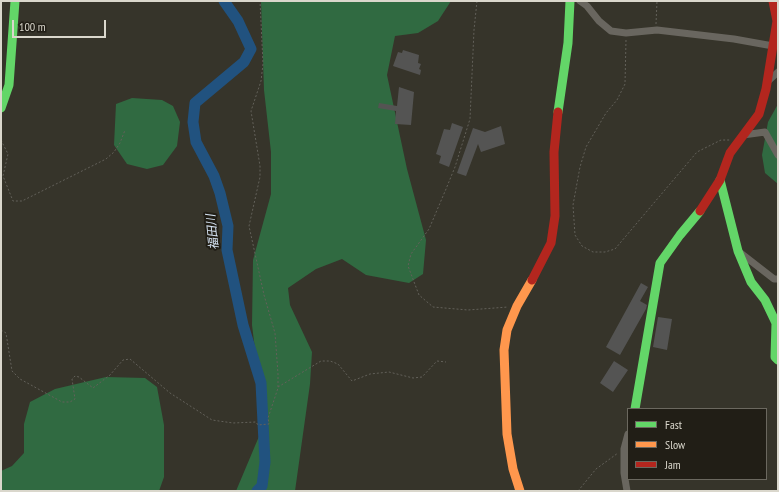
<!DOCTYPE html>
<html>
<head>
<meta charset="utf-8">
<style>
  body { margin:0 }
  #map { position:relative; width:779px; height:492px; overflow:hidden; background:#36342a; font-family:"PT Sans Narrow",sans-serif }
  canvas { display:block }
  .frame { position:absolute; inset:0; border:2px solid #dad7cc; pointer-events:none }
  .legend { position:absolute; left:627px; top:408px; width:140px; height:72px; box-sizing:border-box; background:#211e16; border:1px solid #6b685f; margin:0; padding:5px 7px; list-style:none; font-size:12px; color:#dad7cc }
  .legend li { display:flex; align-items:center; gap:8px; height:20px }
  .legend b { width:20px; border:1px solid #6b685f }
  .scale { position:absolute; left:12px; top:20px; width:94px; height:18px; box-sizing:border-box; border:2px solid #dad7cc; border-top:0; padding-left:5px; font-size:12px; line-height:14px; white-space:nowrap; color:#dad7cc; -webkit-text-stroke:3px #211e16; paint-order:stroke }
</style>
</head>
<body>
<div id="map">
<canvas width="779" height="492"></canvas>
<div class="frame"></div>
<ul class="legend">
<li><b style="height:5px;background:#63d668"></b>Fast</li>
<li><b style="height:5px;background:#ff974d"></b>Slow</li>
<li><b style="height:5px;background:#b3261e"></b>Jam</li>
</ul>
<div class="scale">100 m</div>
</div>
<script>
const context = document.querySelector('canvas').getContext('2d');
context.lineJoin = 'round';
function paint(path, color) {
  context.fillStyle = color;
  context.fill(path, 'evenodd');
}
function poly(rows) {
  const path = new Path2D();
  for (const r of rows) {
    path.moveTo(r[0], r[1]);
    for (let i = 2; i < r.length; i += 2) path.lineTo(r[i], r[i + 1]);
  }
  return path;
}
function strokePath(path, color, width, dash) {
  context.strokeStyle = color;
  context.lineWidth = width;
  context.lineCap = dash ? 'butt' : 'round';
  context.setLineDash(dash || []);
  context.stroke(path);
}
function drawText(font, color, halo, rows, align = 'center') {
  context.font = font + ' "PT Sans Narrow","Noto Sans JP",sans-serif';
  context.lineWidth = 4;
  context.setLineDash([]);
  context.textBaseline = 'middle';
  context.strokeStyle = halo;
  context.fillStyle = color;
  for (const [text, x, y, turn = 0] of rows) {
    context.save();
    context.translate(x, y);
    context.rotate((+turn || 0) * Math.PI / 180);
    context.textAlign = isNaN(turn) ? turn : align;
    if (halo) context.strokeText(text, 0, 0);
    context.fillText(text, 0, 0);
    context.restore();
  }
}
const green = poly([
  [261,1,451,1,438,21,418,33,395,36,387,75,407,169,426,240,423,274,409,283,366,275,342,259,316,269,288,288,290,305,312,352,310,384,295,491,236,491,260,434,260,390,252,325,253,260,271,194,271,152,264,90],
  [132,98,162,100,173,106,180,122,177,146,163,165,147,169,127,164,114,145,116,104],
  [778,104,778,184,765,173,762,155,768,122],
  [106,377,145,378,157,387,164,425,164,477,159,491,1,491,1,471,12,466,24,453,24,424,30,402,55,389]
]);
const river = poly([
  [224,1,238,21,251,49,244,62,195,103,193,122,196,142,214,176,220,193,228,226,227,250,243,325,261,383,265,462,262,486,257,491]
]);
const building = poly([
  [403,50,419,55,418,63,421,64,419,69,421,70,420,75,393,66,398,52,402,53],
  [399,87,414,92,411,125,395,124,396,111,378,108,379,103,397,106],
  [452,123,463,127,449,167,439,163,441,156,436,154,444,129,450,130],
  [501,126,505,144,481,152,478,144,466,176,457,173,473,128,485,132],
  [641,283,648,287,640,301,647,305,646,309,620,355,606,347],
  [658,317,672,319,667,350,653,347],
  [614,361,628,370,613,392,600,383]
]);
const path = poly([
  [477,1,474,30,470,119,455,167,446,189,429,229,411,254,408,266,419,295,433,307,468,310,508,307],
  [656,24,657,1],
  [626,40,625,84,617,100,606,113,586,147,580,167,573,205,575,235,582,246,593,252,605,252,615,249,697,152,721,140,730,140],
  [1,140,8,154,3,176,13,201,22,201,106,159,114,152,120,143,125,130],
  [1,330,6,333,12,371,20,379,62,402,70,402,75,399,72,379,75,376,79,377,93,388,110,375,123,360,130,359,170,393,212,420,233,423,256,422,258,425,269,424,268,418,278,388,278,374,275,333,264,295,249,226,260,177,260,166,251,111,261,81,263,64,260,1],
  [278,387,321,361,330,361,338,364,352,381,370,374,389,372,413,378,422,377,437,361,446,362],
  [578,491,596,469,618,453]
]);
const street = poly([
  [580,1,587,6,599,21,611,31,626,33,657,30,734,39,773,46],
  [767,82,778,72],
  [743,135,765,132,778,155],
  [738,251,774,279,778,279],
  [627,491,624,473,624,449,628,434]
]);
const fast = poly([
  [1,108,9,85,15,1],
  [558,112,568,43,570,1],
  [720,180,738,251,751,282,765,300,776,323,775,357,778,360],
  [635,409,660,263,680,235,700,211]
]);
const slow = poly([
  [520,491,513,469,507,434,504,350,507,330,517,306,532,280]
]);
const jam = poly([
  [700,211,720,180,730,153,759,114,766,89,777,21,773,1],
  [532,280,551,243,555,216,554,152,558,112]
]);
const waterNames = [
  ["福田川",213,232,-96]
];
paint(green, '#306a41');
strokePath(river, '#21527f', 11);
paint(building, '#545453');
strokePath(path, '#63615a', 1, [2, 2]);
strokePath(street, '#69665f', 7);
strokePath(fast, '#63d668', 9);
strokePath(slow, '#ff974d', 9);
strokePath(jam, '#b3261e', 9);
drawText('italic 12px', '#d7e5f5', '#211e16', waterNames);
</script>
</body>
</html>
